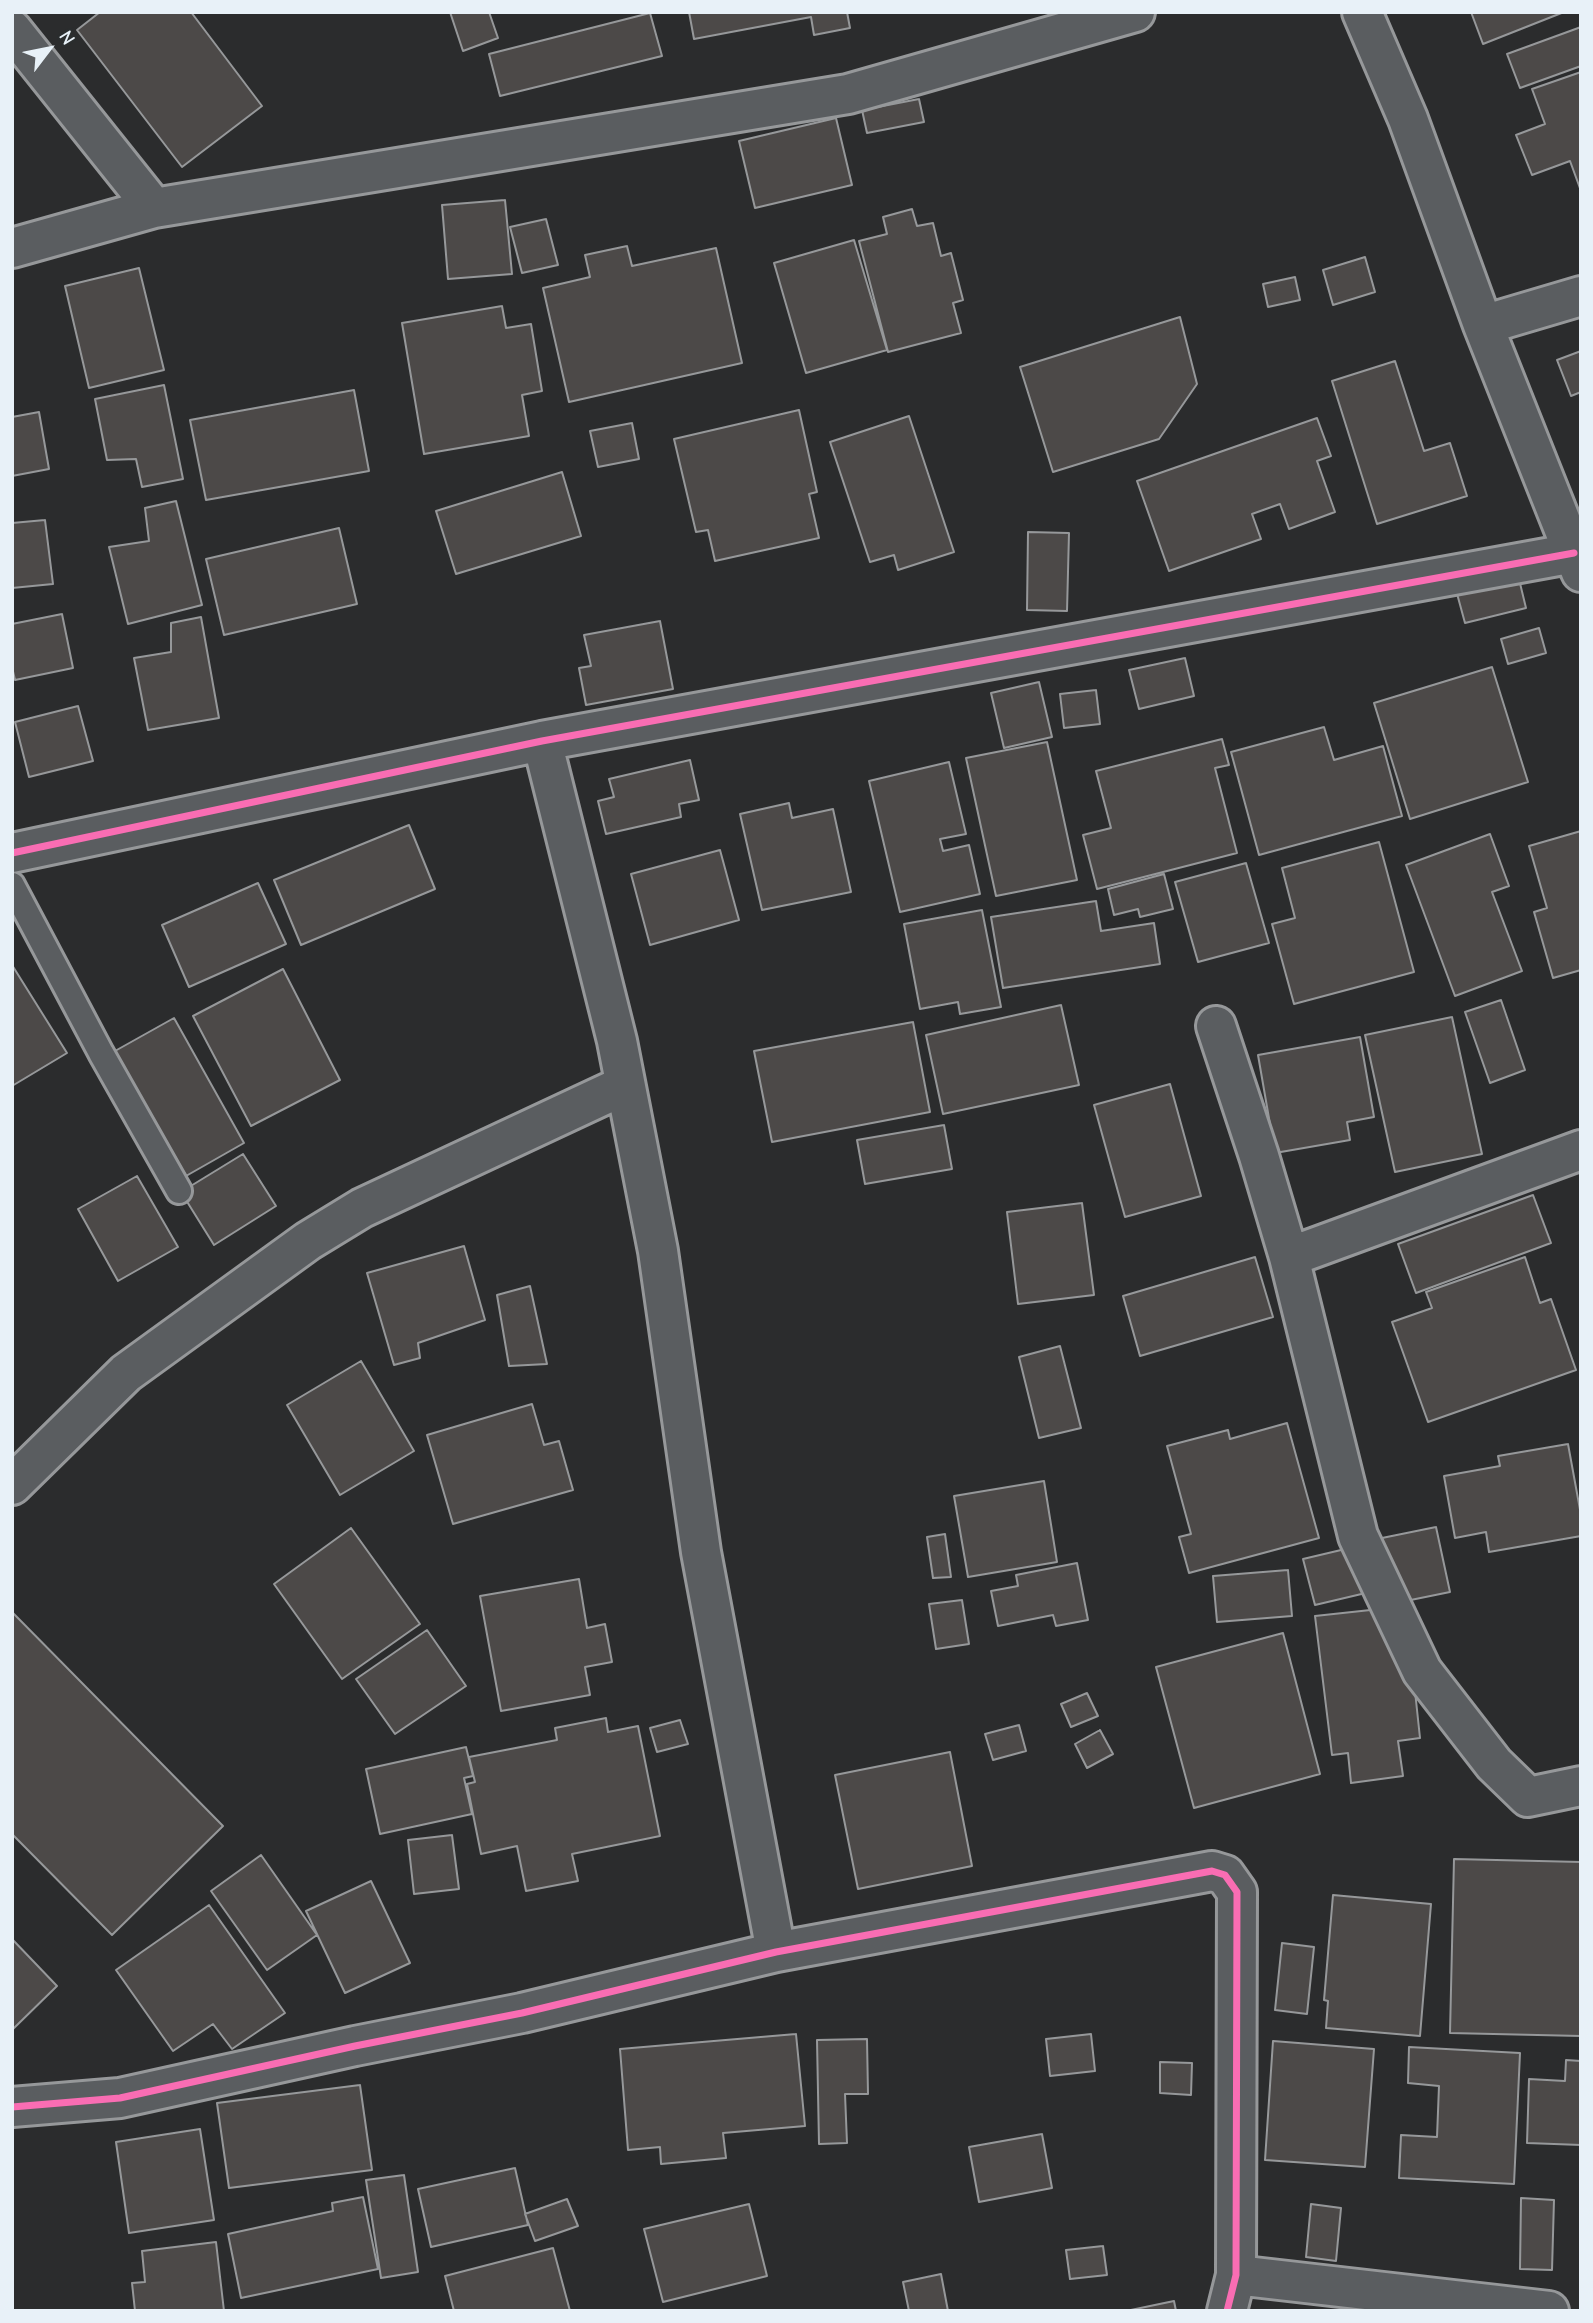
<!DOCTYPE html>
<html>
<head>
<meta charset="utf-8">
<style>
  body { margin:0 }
  #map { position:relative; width:1593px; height:2323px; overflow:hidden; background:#2b2c2d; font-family:"Comic Neue",sans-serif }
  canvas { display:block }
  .frame { position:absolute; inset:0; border:14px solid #e8f1f8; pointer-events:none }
  .north { position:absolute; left:14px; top:14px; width:70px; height:70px; -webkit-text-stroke:5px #2a2d2e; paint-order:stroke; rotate:58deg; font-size:19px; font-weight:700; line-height:28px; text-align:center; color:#e8f1f8 }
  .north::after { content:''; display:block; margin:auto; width:24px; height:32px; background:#e8f1f8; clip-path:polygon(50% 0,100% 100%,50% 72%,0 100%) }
</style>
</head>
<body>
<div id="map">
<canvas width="1593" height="2323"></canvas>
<div class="frame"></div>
<div class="north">N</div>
</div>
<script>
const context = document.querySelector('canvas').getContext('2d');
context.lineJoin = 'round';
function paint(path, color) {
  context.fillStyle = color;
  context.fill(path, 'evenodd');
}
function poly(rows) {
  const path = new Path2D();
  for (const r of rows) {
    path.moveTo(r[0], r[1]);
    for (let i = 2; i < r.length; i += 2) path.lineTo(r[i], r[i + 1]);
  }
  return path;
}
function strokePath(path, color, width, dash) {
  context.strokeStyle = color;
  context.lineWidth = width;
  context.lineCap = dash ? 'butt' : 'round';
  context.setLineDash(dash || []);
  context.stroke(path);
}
const building = poly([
  [100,12,191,12,262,106,182,167,77,30,100,12],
  [450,12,489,12,498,38,463,51,450,12],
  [689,12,847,12,850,28,814,35,811,17,694,39,689,12],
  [1471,12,1564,12,1483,44,1471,12],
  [650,13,662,56,500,96,489,54,650,13],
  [1581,27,1581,66,1520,88,1507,54,1581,27],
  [1581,72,1581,191,1570,161,1532,175,1516,135,1545,124,1532,89,1581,72],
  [919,99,924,122,867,133,862,110,919,99],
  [836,118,852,185,755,208,739,141,836,118],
  [505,200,512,274,448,279,442,205,505,200],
  [912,209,917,226,933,223,941,256,951,253,963,300,953,303,961,333,888,352,859,241,887,234,883,217,912,209],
  [546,219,558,265,522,273,510,227,546,219],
  [854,240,887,350,806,373,774,263,854,240],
  [627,246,632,266,716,248,742,363,569,402,543,288,590,277,585,255,627,246],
  [1365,257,1375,292,1333,305,1323,270,1365,257],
  [139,268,164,370,89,388,65,286,139,268],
  [1295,277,1300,300,1268,307,1263,284,1295,277],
  [502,306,506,328,531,324,542,391,522,395,529,436,424,454,402,323,502,306],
  [1180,317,1197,384,1159,439,1053,472,1020,367,1180,317],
  [1581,351,1581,392,1571,396,1557,360,1581,351],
  [1395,361,1424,451,1450,443,1467,496,1377,524,1332,381,1395,361],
  [164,385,183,479,142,487,136,459,107,460,95,399,164,385],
  [354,390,369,471,206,500,190,420,354,390],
  [799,410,817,492,809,494,819,538,715,561,708,530,696,532,674,439,799,410],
  [39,412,49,469,12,476,12,417,39,412],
  [909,416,954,552,898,570,894,555,870,562,830,442,909,416],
  [1317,418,1331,456,1317,461,1335,512,1289,529,1280,504,1252,514,1261,539,1169,571,1137,481,1317,418],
  [632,423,639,459,598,467,590,431,632,423],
  [562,472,581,536,456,574,436,511,562,472],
  [176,501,202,605,128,624,109,547,149,541,145,508,176,501],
  [45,520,53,584,12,588,12,523,45,520],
  [339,528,357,604,224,635,206,559,339,528],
  [1028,532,1069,533,1067,611,1027,610,1028,532],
  [1518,575,1526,608,1465,623,1456,590,1518,575],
  [62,614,73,668,15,680,12,667,12,624,62,614],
  [201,617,219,718,148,730,134,658,171,652,171,623,201,617],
  [660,621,673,689,586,705,579,668,591,666,584,635,660,621],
  [1539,628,1546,653,1508,664,1501,639,1539,628],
  [1185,658,1194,696,1139,709,1129,670,1185,658],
  [1492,667,1528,782,1410,819,1374,703,1492,667],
  [1039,682,1052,737,1004,748,991,693,1039,682],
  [1096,690,1100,724,1064,728,1060,694,1096,690],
  [78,706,93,761,29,777,15,722,78,706],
  [1324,727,1334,760,1383,746,1402,816,1259,855,1231,752,1324,727],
  [1222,739,1229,765,1215,768,1237,853,1097,889,1083,835,1111,828,1096,771,1222,739],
  [1047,742,1077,880,996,896,966,758,1047,742],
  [690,760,699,800,679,804,681,817,606,834,598,801,614,797,609,779,690,760],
  [949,762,966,834,940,839,943,851,969,845,980,894,900,912,869,781,949,762],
  [789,803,792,818,833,809,851,892,762,910,740,814,789,803],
  [409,825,435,889,301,945,274,880,409,825],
  [1581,831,1581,970,1553,978,1534,912,1547,908,1529,846,1581,831],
  [1490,834,1509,886,1492,892,1522,971,1455,996,1406,865,1490,834],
  [1379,842,1414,972,1294,1004,1272,924,1295,918,1282,868,1379,842],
  [720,850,739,920,650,945,631,874,720,850],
  [1246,863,1269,943,1198,962,1175,882,1246,863],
  [1164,874,1173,909,1140,917,1138,909,1114,915,1108,889,1164,874],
  [258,883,286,944,189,987,162,925,258,883],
  [1096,901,1101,931,1154,923,1160,964,1003,988,991,917,1096,901],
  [982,910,1001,1007,960,1014,958,1002,920,1009,904,924,982,910],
  [12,965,67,1053,12,1086,12,965],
  [283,969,340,1080,251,1126,193,1016,283,969],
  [1501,1000,1525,1070,1490,1083,1465,1012,1501,1000],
  [1061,1005,1079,1085,943,1114,926,1035,1061,1005],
  [1452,1017,1482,1154,1395,1172,1365,1035,1452,1017],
  [174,1018,244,1143,186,1176,115,1051,174,1018],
  [913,1022,930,1112,772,1142,754,1051,913,1022],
  [1360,1037,1374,1117,1347,1122,1350,1140,1275,1153,1258,1055,1360,1037],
  [1170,1084,1201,1196,1125,1217,1094,1105,1170,1084],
  [944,1125,952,1169,865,1184,857,1140,944,1125],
  [243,1154,276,1206,214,1245,181,1192,243,1154],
  [137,1176,178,1247,118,1281,78,1209,137,1176],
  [1533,1195,1551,1243,1416,1293,1398,1244,1533,1195],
  [1082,1203,1094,1295,1018,1304,1007,1212,1082,1203],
  [464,1246,485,1320,418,1343,420,1358,394,1365,367,1273,464,1246],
  [1255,1257,1273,1317,1140,1356,1123,1296,1255,1257],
  [1525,1257,1540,1303,1551,1299,1576,1370,1428,1422,1392,1322,1432,1308,1426,1292,1525,1257],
  [530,1286,547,1364,509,1366,497,1295,530,1286],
  [1060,1346,1081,1428,1039,1438,1019,1357,1060,1346],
  [361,1361,414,1451,340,1495,287,1405,361,1361],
  [532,1404,544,1445,559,1441,573,1490,453,1524,427,1435,532,1404],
  [1287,1423,1319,1538,1189,1573,1179,1537,1191,1534,1167,1446,1228,1430,1230,1439,1287,1423],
  [1568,1444,1581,1515,1581,1536,1489,1552,1486,1532,1455,1538,1444,1476,1500,1466,1498,1456,1568,1444],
  [1044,1481,1057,1562,968,1577,954,1496,1044,1481],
  [1436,1527,1450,1592,1396,1603,1382,1538,1436,1527],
  [351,1528,420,1624,342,1679,274,1584,351,1528],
  [945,1534,951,1577,933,1578,927,1537,945,1534],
  [1358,1546,1370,1592,1315,1605,1303,1559,1358,1546],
  [1077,1563,1088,1620,1056,1626,1053,1615,998,1626,991,1591,1018,1586,1016,1575,1077,1563],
  [1288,1570,1292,1616,1217,1622,1213,1576,1288,1570],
  [579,1579,587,1628,605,1624,612,1662,585,1667,590,1695,501,1711,480,1596,579,1579],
  [962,1600,969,1644,936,1649,929,1604,962,1600],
  [1389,1608,1397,1664,1412,1663,1420,1738,1398,1741,1403,1776,1351,1783,1348,1753,1332,1755,1315,1616,1389,1608],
  [12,1612,223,1826,112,1935,12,1834,12,1612],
  [427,1630,466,1686,395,1734,356,1679,427,1630],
  [1283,1633,1320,1774,1194,1808,1156,1667,1283,1633],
  [1087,1693,1098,1716,1071,1727,1061,1704,1087,1693],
  [606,1718,608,1732,638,1726,660,1836,572,1854,578,1881,526,1891,517,1846,481,1854,467,1784,475,1782,469,1757,557,1740,555,1728,606,1718],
  [680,1720,688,1744,657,1752,650,1728,680,1720],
  [1019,1725,1026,1751,993,1760,985,1734,1019,1725],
  [1100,1730,1113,1754,1087,1768,1075,1744,1100,1730],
  [466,1747,473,1776,464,1778,472,1814,380,1834,366,1769,466,1747],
  [950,1752,972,1866,858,1889,835,1775,950,1752],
  [452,1835,459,1889,414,1894,408,1840,452,1835],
  [261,1855,317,1935,267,1970,211,1891,261,1855],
  [1454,1859,1581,1862,1581,2036,1450,2033,1454,1859],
  [371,1881,410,1963,345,1993,306,1911,371,1881],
  [1333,1895,1431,1904,1420,2036,1326,2028,1328,2001,1324,2000,1333,1895],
  [209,1905,285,2013,232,2049,213,2024,173,2051,116,1970,209,1905],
  [12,1939,57,1986,12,2030,12,1939],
  [1282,1943,1314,1947,1307,2014,1275,2010,1282,1943],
  [796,2034,805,2126,723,2133,726,2158,661,2164,660,2147,628,2150,620,2049,796,2034],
  [1091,2034,1095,2071,1050,2076,1046,2039,1091,2034],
  [867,2039,868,2094,845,2094,847,2143,819,2144,817,2040,867,2039],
  [1273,2041,1374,2049,1365,2167,1265,2160,1273,2041],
  [1409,2047,1520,2053,1514,2184,1399,2178,1401,2135,1437,2137,1439,2086,1408,2083,1409,2047],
  [1566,2060,1581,2061,1581,2145,1527,2143,1529,2079,1565,2081,1566,2060],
  [1160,2062,1192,2063,1191,2095,1160,2093,1160,2062],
  [360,2085,372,2170,229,2188,217,2103,360,2085],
  [200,2129,214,2220,129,2233,116,2142,200,2129],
  [1042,2134,1052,2188,979,2202,969,2147,1042,2134],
  [515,2168,528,2225,431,2247,418,2189,515,2168],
  [404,2175,418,2272,381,2278,366,2180,404,2175],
  [363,2197,378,2269,241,2298,228,2234,333,2211,332,2203,363,2197],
  [1521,2198,1554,2200,1552,2270,1520,2269,1521,2198],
  [567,2199,578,2226,535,2241,525,2214,567,2199],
  [749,2204,767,2276,663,2302,644,2229,749,2204],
  [1311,2204,1341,2208,1336,2261,1306,2257,1311,2204],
  [216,2242,224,2311,135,2311,132,2283,145,2282,142,2251,216,2242],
  [1103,2246,1107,2275,1070,2279,1066,2250,1103,2246],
  [553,2248,570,2311,454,2311,445,2276,553,2248],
  [941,2274,948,2311,909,2311,903,2282,941,2274],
  [1174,2301,1176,2311,1126,2311,1174,2301]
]);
const lane = poly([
  [12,885,101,1053,179,1191]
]);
const street = poly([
  [1362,12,1408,119,1483,325,1581,572],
  [12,30,154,208],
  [12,248,154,208,848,94,1135,12],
  [1483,325,1581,296],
  [542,741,617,1041,658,1251,701,1552,776,1952],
  [12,853,542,741,1574,553],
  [1216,1026,1259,1156,1289,1257,1358,1536,1422,1671,1494,1764,1528,1797,1581,1786],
  [1289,1257,1581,1150],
  [12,1485,126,1373,308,1241,362,1208,625,1085],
  [12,2107,120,2098,355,2046,522,2013,776,1952,1212,1871,1225,1875,1237,1892,1236,2275,1227,2311],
  [1236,2275,1549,2311]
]);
const cycleway = poly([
  [12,853,542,741,1574,553],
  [12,2107,120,2098,355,2046,522,2013,776,1952,1212,1871,1225,1875,1237,1892,1236,2275,1227,2311]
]);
paint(building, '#4c4948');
strokePath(building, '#96989a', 2);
strokePath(lane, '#96989a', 30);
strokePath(street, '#96989a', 44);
strokePath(lane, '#5a5d60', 24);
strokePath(street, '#5a5d60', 38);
strokePath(cycleway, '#f96db3', 7);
</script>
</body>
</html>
